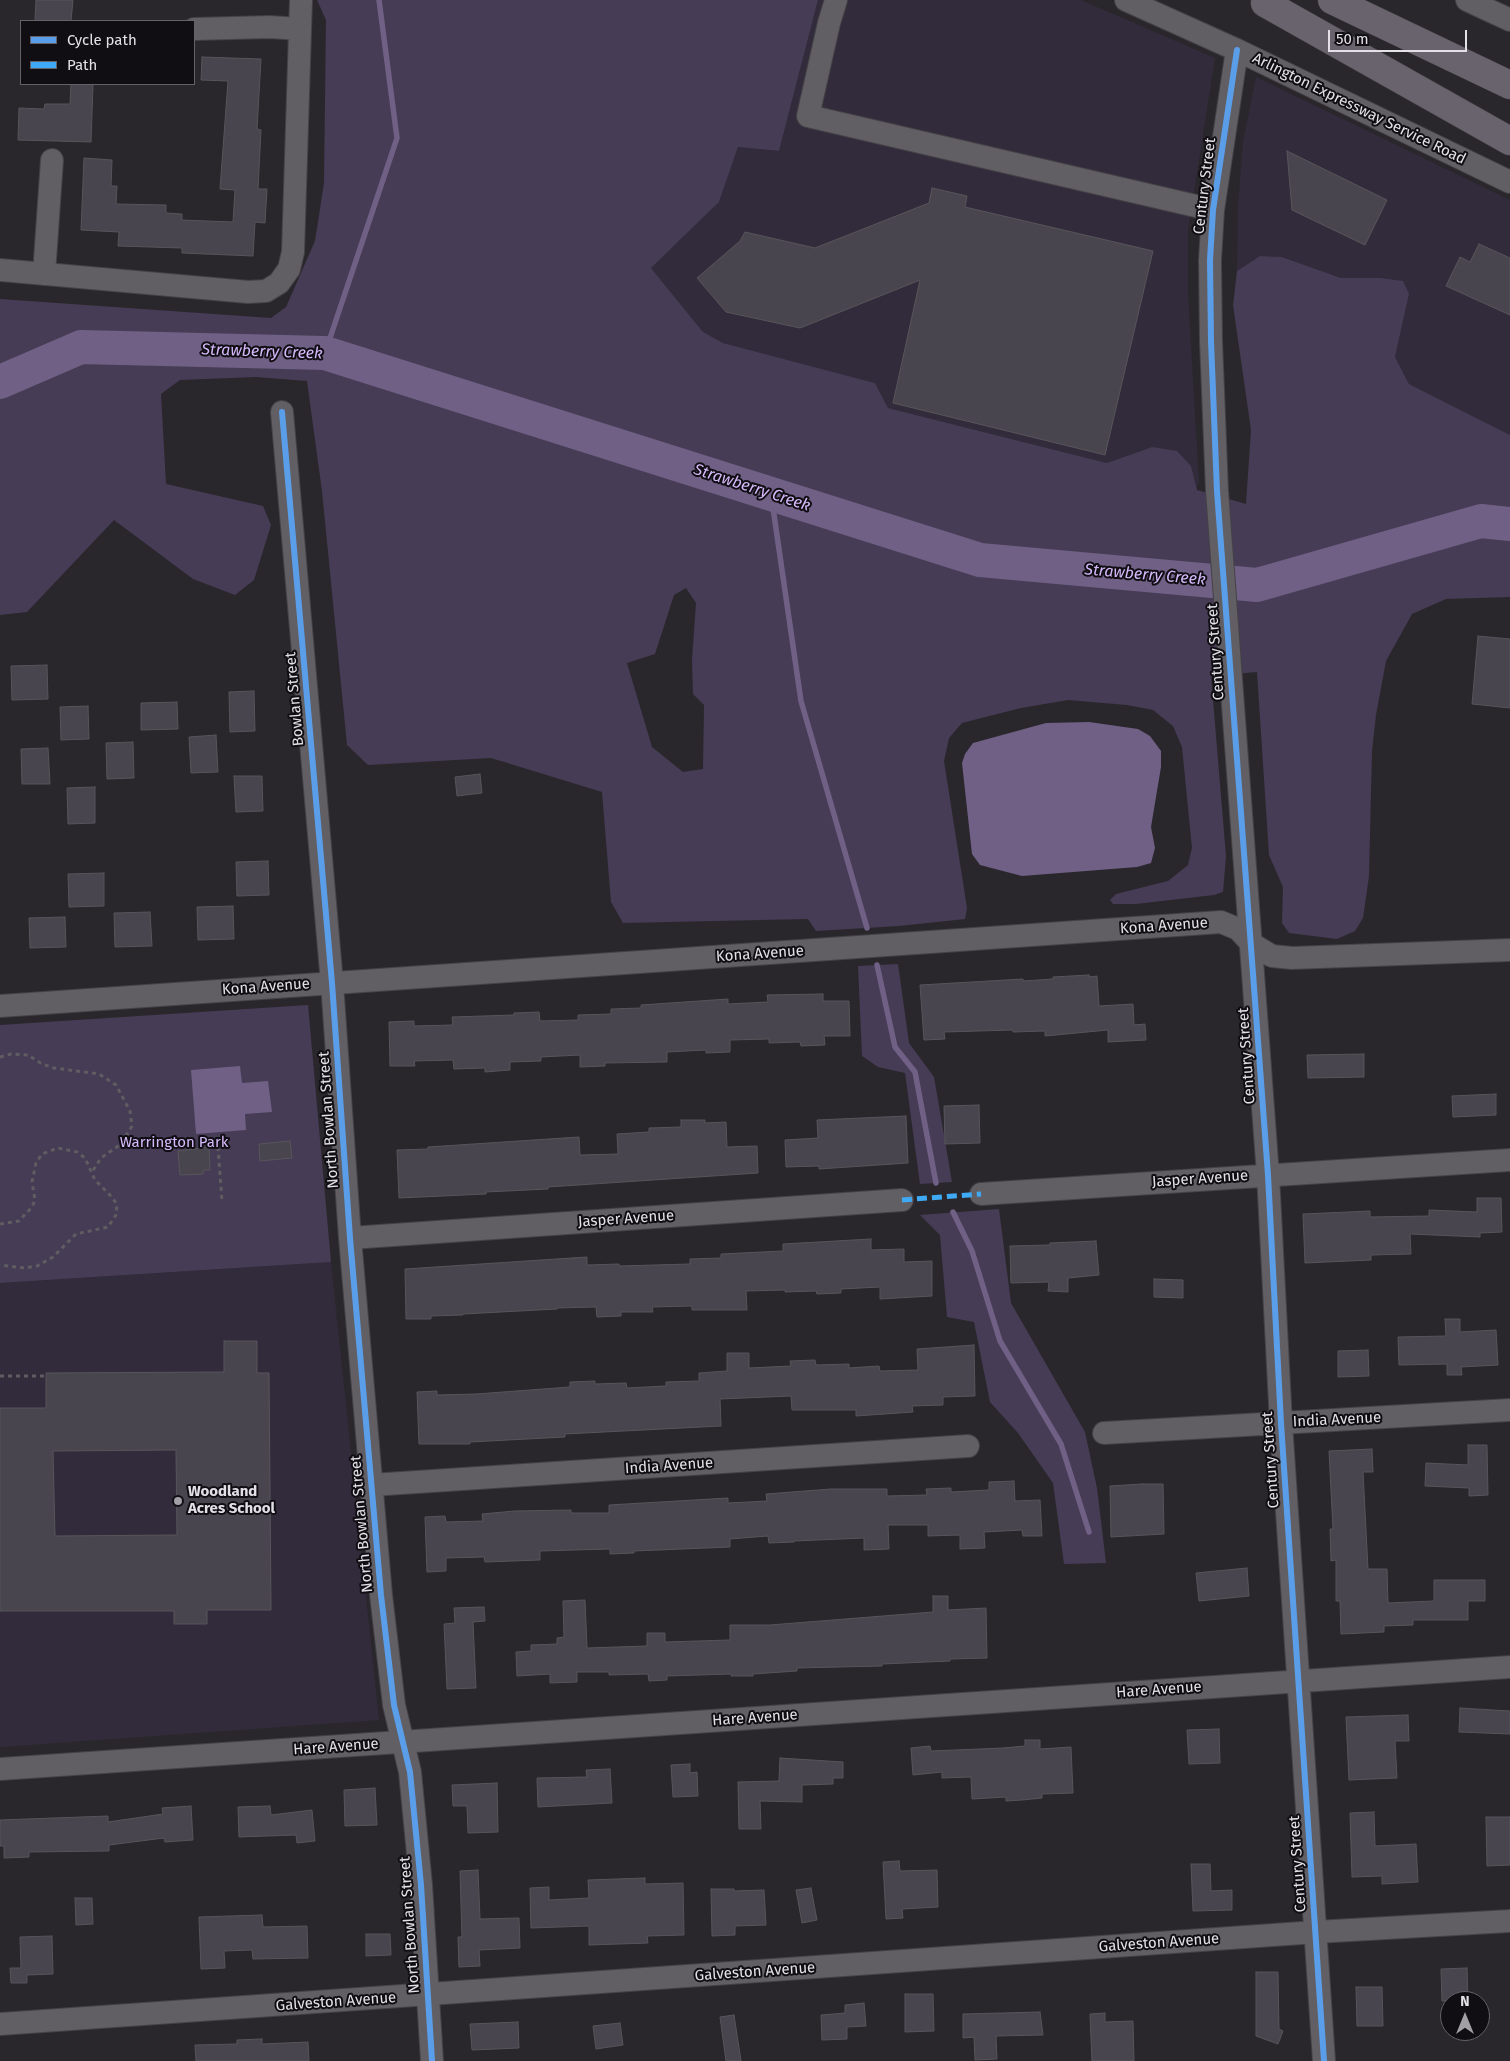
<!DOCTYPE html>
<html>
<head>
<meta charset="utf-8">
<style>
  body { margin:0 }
  #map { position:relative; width:1510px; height:2061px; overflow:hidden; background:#29272c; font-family:"Fira Sans",sans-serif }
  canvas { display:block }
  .legend { position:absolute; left:20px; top:20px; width:175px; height:65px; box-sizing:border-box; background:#100e13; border:1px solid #646268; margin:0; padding:6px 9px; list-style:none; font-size:15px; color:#e3e0e8 }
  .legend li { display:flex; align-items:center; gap:10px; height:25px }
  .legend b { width:25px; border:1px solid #646268 }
  .north { position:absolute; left:1440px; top:1991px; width:50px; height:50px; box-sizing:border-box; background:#100e13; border:1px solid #646268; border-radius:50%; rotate:0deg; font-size:14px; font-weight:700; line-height:20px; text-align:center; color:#e3e0e8 }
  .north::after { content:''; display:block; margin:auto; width:18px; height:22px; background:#a29fa6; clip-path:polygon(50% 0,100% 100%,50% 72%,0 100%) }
  .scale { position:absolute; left:1328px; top:30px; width:139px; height:22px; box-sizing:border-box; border:2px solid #e3e0e8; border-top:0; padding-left:6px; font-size:15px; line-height:18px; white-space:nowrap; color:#e3e0e8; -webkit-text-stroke:4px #100e13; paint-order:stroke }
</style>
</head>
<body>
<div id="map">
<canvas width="1510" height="2061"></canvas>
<ul class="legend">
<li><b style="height:6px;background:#5a9eea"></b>Cycle path</li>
<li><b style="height:6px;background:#3fa9f5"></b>Path</li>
</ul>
<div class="north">N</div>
<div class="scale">50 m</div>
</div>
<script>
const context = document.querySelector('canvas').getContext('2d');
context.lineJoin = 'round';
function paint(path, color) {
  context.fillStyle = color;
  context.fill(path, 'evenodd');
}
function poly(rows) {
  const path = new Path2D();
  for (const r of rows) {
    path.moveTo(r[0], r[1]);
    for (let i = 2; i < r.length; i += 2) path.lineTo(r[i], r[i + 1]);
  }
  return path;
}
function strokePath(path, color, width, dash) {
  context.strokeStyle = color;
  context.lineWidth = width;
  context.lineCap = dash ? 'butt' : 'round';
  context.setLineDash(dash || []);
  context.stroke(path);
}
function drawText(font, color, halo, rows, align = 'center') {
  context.font = font + ' "Fira Sans",sans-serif';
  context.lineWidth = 4;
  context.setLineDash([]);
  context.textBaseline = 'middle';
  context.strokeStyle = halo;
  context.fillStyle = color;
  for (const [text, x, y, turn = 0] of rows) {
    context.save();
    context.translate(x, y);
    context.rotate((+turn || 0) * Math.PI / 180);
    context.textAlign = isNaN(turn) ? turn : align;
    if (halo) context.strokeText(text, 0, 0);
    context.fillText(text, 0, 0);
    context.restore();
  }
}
const built = poly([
  [818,0,1081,0,1215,58,1188,230,1188,294,1199,482,1196,490,1191,466,1152,447,1107,463,888,408,875,383,723,343,703,332,651,268,719,202,738,147,779,151],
  [1256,77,1510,200,1510,435,1409,384,1395,357,1409,294,1380,278,1341,278,1282,257,1260,256,1237,271,1238,207,1243,142],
  [331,1262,379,1720,0,1747,0,1283]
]);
const green = poly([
  [317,0,818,0,779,151,738,147,719,202,651,268,703,332,723,343,875,383,888,408,1107,463,1152,447,1177,451,1191,466,1197,490,1246,504,1251,430,1233,305,1237,271,1260,256,1282,257,1341,278,1380,278,1403,281,1409,294,1395,357,1409,384,1510,435,1510,597,1446,599,1412,614,1386,661,1376,715,1372,751,1369,876,1363,918,1355,931,1337,939,1289,933,1282,923,1283,887,1269,855,1257,672,1211,676,1226,856,1223,892,1214,895,1136,904,1113,904,1110,900,1116,894,1168,881,1188,865,1192,848,1182,747,1173,726,1153,710,1127,705,1068,700,1021,708,962,723,949,738,944,761,967,908,965,919,899,926,816,931,808,919,623,923,611,902,602,792,491,758,368,765,347,745,322,491,307,381,256,377,180,380,161,394,166,484,263,506,271,525,254,580,235,595,193,579,114,520,27,612,0,615,0,299,271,318,286,307,315,241,324,183,326,20],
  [686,588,696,603,692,660,693,694,704,705,703,769,683,772,652,747,627,663,655,654,674,595],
  [898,964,909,1043,934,1077,952,1182,920,1184,905,1073,878,1067,862,1056,858,966],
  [308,1005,331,1262,0,1283,0,1025],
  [999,1209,1011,1303,1085,1432,1097,1488,1106,1563,1064,1564,1053,1483,1018,1433,990,1402,974,1322,947,1317,940,1235,920,1215]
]);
const water = poly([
  [1089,722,1138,729,1150,736,1161,751,1161,767,1151,827,1155,848,1151,863,1137,867,1022,876,980,865,972,854,962,763,965,754,973,743,1046,723],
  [240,1066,242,1083,268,1081,272,1112,245,1114,246,1130,196,1134,191,1070]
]);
const stream = poly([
  [325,353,397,138,379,0],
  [771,494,801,701,867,928],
  [877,965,895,1047,915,1072,936,1183],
  [953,1212,972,1251,1000,1341,1061,1444,1089,1532]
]);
const river = poly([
  [0,382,81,347,325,353,980,560,1257,585,1481,521,1510,524]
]);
const building = poly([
  [36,0,73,0,71,21,35,21,36,0],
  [202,57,261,59,257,129,261,130,258,189,267,189,265,223,255,222,253,256,182,253,182,248,118,246,119,232,81,230,84,158,112,160,111,186,117,186,116,204,166,205,166,213,182,214,182,220,233,222,235,190,220,189,228,81,201,80,202,57],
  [71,84,93,84,91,142,18,140,19,108,44,109,45,104,70,104,71,84],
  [1287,151,1387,200,1365,245,1292,210,1287,151],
  [932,188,967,196,965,207,1153,251,1105,455,893,403,920,280,800,328,726,312,697,278,740,241,745,232,815,248,929,203,932,188],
  [1479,244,1510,258,1510,315,1446,286,1460,257,1470,262,1479,244],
  [1478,636,1510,639,1510,708,1472,704,1478,636],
  [47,665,48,699,12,700,11,666,47,665],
  [254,691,255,731,230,732,229,692,254,691],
  [177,702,178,729,141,730,141,703,177,702],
  [88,706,89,739,61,740,60,707,88,706],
  [216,735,218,772,191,773,189,737,216,735],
  [133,742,134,778,107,779,106,743,133,742],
  [48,748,50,784,22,784,21,749,48,748],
  [480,774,482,793,457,796,455,777,480,774],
  [234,776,262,776,263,811,236,812,234,776],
  [95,787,95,823,68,824,67,788,95,787],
  [268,861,269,895,237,896,236,862,268,861],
  [104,873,104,906,69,907,68,874,104,873],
  [233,906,234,939,198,940,197,907,233,906],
  [150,912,152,946,115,947,114,913,150,912],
  [65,917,66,947,30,948,29,918,65,917],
  [1089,975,1089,977,1097,976,1099,1006,1133,1004,1134,1025,1145,1024,1146,1040,1108,1042,1108,1030,1045,1036,1045,1031,1013,1032,1013,1030,944,1032,945,1039,924,1040,920,985,1023,979,1023,981,1053,979,1053,977,1089,975],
  [823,994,823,1001,849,1001,850,1036,824,1036,825,1045,801,1046,800,1042,769,1043,769,1039,730,1040,730,1052,706,1053,706,1050,667,1052,667,1062,605,1063,605,1066,580,1067,580,1055,541,1057,541,1061,510,1062,510,1070,485,1072,485,1068,454,1069,453,1060,414,1061,415,1066,390,1066,389,1022,414,1021,414,1026,453,1025,452,1017,514,1015,514,1013,539,1012,540,1021,578,1020,578,1015,611,1014,611,1009,641,1008,641,1005,728,999,728,1004,768,1002,767,995,823,994],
  [1364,1054,1364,1077,1308,1078,1307,1055,1364,1054],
  [1496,1094,1496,1115,1453,1117,1452,1096,1496,1094],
  [979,1105,980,1143,945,1144,944,1106,979,1105],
  [906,1116,908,1163,819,1169,819,1166,786,1167,785,1140,818,1138,817,1120,906,1116],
  [681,1120,705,1120,705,1123,726,1122,727,1147,757,1146,758,1173,548,1187,548,1189,486,1192,486,1194,399,1198,397,1150,428,1149,428,1147,579,1137,580,1155,618,1154,617,1134,649,1132,649,1128,681,1127,681,1120],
  [290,1141,292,1158,260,1161,259,1144,290,1141],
  [209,1147,210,1170,203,1170,203,1174,180,1175,178,1151,209,1147],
  [1477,1198,1501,1198,1502,1232,1480,1233,1480,1237,1410,1234,1411,1254,1371,1255,1371,1260,1305,1263,1303,1214,1370,1211,1370,1217,1429,1216,1429,1210,1477,1212,1477,1198],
  [871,1239,871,1250,904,1249,904,1262,932,1261,932,1296,880,1299,880,1287,841,1289,841,1293,817,1294,816,1291,785,1292,785,1290,746,1291,747,1310,692,1310,692,1306,652,1307,653,1312,621,1312,621,1316,597,1317,596,1307,557,1308,557,1309,463,1314,463,1315,431,1316,431,1319,406,1319,405,1269,587,1257,587,1265,619,1264,619,1266,690,1264,690,1259,721,1258,721,1254,783,1251,783,1244,871,1239],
  [1096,1241,1099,1275,1068,1278,1068,1292,1048,1291,1049,1282,1011,1283,1010,1246,1050,1245,1050,1243,1096,1241],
  [1154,1279,1183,1280,1183,1298,1154,1297,1154,1279],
  [1445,1319,1460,1319,1460,1332,1496,1330,1498,1365,1461,1367,1462,1375,1447,1375,1447,1364,1399,1365,1398,1337,1446,1336,1445,1319],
  [224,1341,257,1341,257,1373,269,1373,271,1610,207,1610,207,1624,174,1624,174,1611,0,1611,0,1408,46,1408,46,1373,224,1372,224,1341],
  [176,1450,177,1535,55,1536,53,1451,176,1450],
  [974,1345,975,1396,943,1397,943,1405,912,1406,913,1412,856,1416,856,1410,792,1410,791,1396,720,1399,721,1426,565,1434,565,1437,470,1442,470,1444,419,1444,417,1392,437,1391,437,1395,476,1394,570,1387,570,1382,595,1381,595,1384,626,1383,627,1388,666,1386,666,1382,699,1381,699,1373,727,1371,727,1353,749,1353,749,1368,791,1366,790,1361,815,1360,816,1365,849,1364,849,1368,879,1366,880,1371,918,1370,917,1349,974,1345],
  [1368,1350,1369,1376,1338,1377,1338,1351,1368,1350],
  [1468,1445,1487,1445,1488,1495,1469,1496,1469,1488,1425,1486,1426,1463,1468,1465,1468,1445],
  [1372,1449,1373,1472,1363,1472,1368,1569,1387,1569,1388,1603,1434,1601,1434,1580,1485,1580,1485,1601,1468,1601,1468,1620,1413,1620,1413,1625,1384,1626,1384,1632,1341,1634,1340,1601,1336,1601,1336,1560,1331,1561,1330,1529,1333,1529,1329,1451,1372,1449],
  [1014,1481,1015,1501,1040,1500,1042,1536,1023,1536,1022,1530,984,1532,985,1548,960,1549,960,1535,928,1536,928,1525,888,1525,889,1549,864,1550,864,1538,794,1541,794,1542,769,1543,768,1536,730,1539,730,1547,634,1551,634,1553,610,1554,610,1549,540,1551,540,1560,485,1562,484,1557,446,1558,446,1571,427,1572,425,1517,445,1516,446,1522,483,1521,482,1514,514,1511,571,1510,571,1513,609,1513,609,1505,728,1498,728,1503,767,1501,766,1494,831,1489,887,1489,887,1496,927,1495,926,1489,951,1488,951,1492,989,1490,989,1482,1014,1481],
  [1142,1484,1163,1484,1164,1534,1111,1537,1110,1486,1142,1484],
  [1247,1568,1249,1596,1199,1601,1196,1573,1247,1568],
  [933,1596,948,1596,948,1610,986,1608,987,1658,950,1659,950,1661,882,1664,882,1666,797,1668,797,1671,753,1674,753,1676,731,1676,731,1674,667,1676,667,1680,649,1681,648,1674,609,1675,609,1672,577,1672,577,1682,550,1683,550,1674,517,1676,516,1652,531,1651,531,1645,557,1644,557,1638,564,1637,563,1601,585,1600,587,1648,647,1646,647,1633,665,1633,665,1642,730,1640,730,1625,770,1625,933,1612,933,1596],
  [484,1607,485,1621,473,1622,476,1688,447,1689,444,1624,455,1623,454,1608,484,1607],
  [1460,1708,1510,1711,1510,1734,1459,1732,1460,1708],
  [1408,1715,1409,1741,1395,1741,1397,1778,1349,1780,1346,1717,1408,1715],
  [1219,1729,1220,1763,1189,1764,1187,1730,1219,1729],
  [1025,1740,1040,1740,1040,1749,1071,1747,1073,1793,1042,1794,1042,1798,1022,1800,1006,1801,1006,1797,972,1799,971,1777,942,1778,942,1772,913,1775,911,1748,930,1746,931,1751,1003,1748,1025,1746,1025,1740],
  [780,1758,843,1762,843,1778,833,1778,833,1784,802,1785,802,1802,760,1801,761,1829,739,1829,738,1782,779,1781,780,1758],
  [690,1764,690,1773,697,1772,698,1796,673,1797,671,1765,690,1764],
  [610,1769,612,1803,538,1807,537,1778,587,1777,586,1770,610,1769],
  [497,1783,498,1832,468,1833,467,1806,453,1806,452,1785,497,1783],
  [375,1788,377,1825,345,1826,344,1790,375,1788],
  [191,1806,193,1840,165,1842,164,1838,109,1845,109,1851,29,1852,29,1857,4,1858,4,1846,0,1846,0,1820,108,1816,108,1822,163,1814,162,1808,191,1806],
  [270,1806,271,1815,312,1810,315,1841,297,1843,296,1835,239,1837,238,1807,270,1806],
  [1374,1812,1375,1846,1416,1844,1418,1882,1382,1884,1382,1876,1352,1877,1350,1813,1374,1812],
  [1486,1817,1510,1817,1510,1865,1487,1866,1486,1817],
  [899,1861,900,1871,937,1870,938,1907,902,1909,903,1918,886,1919,883,1862,899,1861],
  [1191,1864,1210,1864,1211,1891,1232,1890,1232,1910,1193,1911,1191,1864],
  [478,1870,480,1919,519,1918,520,1948,479,1950,480,1966,459,1967,458,1937,462,1937,460,1871,478,1870],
  [645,1878,645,1884,683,1883,684,1935,647,1936,648,1943,589,1945,589,1926,531,1928,530,1888,549,1887,549,1900,589,1898,588,1880,645,1878],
  [811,1888,817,1920,802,1923,796,1890,811,1888],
  [711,1889,734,1889,734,1891,764,1890,766,1925,735,1926,735,1935,712,1936,711,1889],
  [75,1898,92,1898,93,1924,76,1925,75,1898],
  [262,1915,263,1927,307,1926,308,1958,253,1959,252,1950,224,1951,225,1968,201,1969,199,1917,262,1915],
  [366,1934,390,1934,391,1955,366,1956,366,1934],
  [52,1936,53,1974,27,1975,27,1983,11,1983,10,1968,21,1968,20,1937,52,1936],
  [1467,1968,1468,2001,1442,2001,1441,1969,1467,1968],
  [1256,1972,1278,1972,1279,2029,1283,2031,1278,2044,1256,2036,1256,1972],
  [1356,1987,1382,1987,1383,2026,1357,2026,1356,1987],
  [905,1994,933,1994,934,2031,905,2032,905,1994],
  [864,2003,866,2026,847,2027,847,2039,822,2040,821,2015,845,2013,845,2005,864,2003],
  [1040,2012,1043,2035,996,2036,997,2059,975,2060,974,2037,963,2038,963,2014,1040,2012],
  [1105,2013,1105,2022,1133,2021,1134,2061,1092,2061,1090,2014,1105,2013],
  [734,2015,741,2061,726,2061,720,2017,734,2015],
  [518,2022,519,2048,472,2050,470,2024,518,2022],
  [620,2023,623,2045,596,2049,593,2026,620,2023],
  [262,2039,262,2044,308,2042,309,2061,196,2061,195,2045,237,2044,237,2040,262,2039]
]);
const path = poly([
  [0,1057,11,1054,28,1055,42,1064,54,1068,99,1074,116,1085,130,1111,132,1126,121,1144,101,1158,92,1172],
  [218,1147,222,1201],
  [0,1224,19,1221,32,1207,35,1200,32,1182,36,1163,42,1154,58,1148,77,1152,85,1158,95,1180,109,1194,117,1204,116,1215,108,1227,76,1234,53,1257,37,1266,25,1268,0,1265],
  [0,1376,46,1376]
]);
const minor = poly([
  [836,0,829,23,808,116,1213,210],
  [1126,0,1237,50,1510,182],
  [1467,0,1510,20],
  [194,29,270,27,300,29],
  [1237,50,1213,210,1210,260,1211,341,1217,491,1268,1175,1281,1423,1324,2061],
  [0,270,248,292,266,291,279,283,289,269,293,252,301,0],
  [44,274,52,160],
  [282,412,332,983,350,1238,381,1595,394,1705,410,1772,421,1885,432,2061],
  [0,1006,1221,922,1238,929,1252,944,1272,956,1292,958,1510,950],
  [981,1194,1510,1160],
  [350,1238,902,1200],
  [1104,1433,1510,1410],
  [371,1485,968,1446],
  [0,1769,1510,1667],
  [0,2024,1316,1932,1510,1921]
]);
const highway = poly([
  [1332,0,1510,85],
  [1265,3,1510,141]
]);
const quiet = poly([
  [902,1200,981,1194]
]);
const cycleway = poly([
  [1237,50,1213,210,1210,260,1211,341,1217,491,1268,1175,1281,1423,1324,2061],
  [282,412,332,983,350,1238,381,1595,394,1705,410,1772,421,1885,432,2061]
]);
const markers = [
  [178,1501,5,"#a29fa6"]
];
const streetNames = [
  ["Arlington Expressway Service Road",1359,109,26],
  ["Century Street",1205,186,-83],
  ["Century Street",1216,652,-94],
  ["Bowlan Street",295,699,-95],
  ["Kona Avenue",1164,926,-4],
  ["Kona Avenue",760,954,-4],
  ["Kona Avenue",266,987,-4],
  ["Century Street",1247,1056,-94],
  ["North Bowlan Street",329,1120,-94],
  ["Jasper Avenue",1200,1179,-4],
  ["Jasper Avenue",626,1219,-4],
  ["India Avenue",1337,1420,-3],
  ["Century Street",1271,1460,-94],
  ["India Avenue",669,1466,-4],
  ["North Bowlan Street",362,1524,-95],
  ["Hare Avenue",1159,1690,-4],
  ["Hare Avenue",755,1718,-4],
  ["Hare Avenue",336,1747,-4],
  ["Century Street",1298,1864,-94],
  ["North Bowlan Street",410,1925,-94],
  ["Galveston Avenue",1159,1943,-4],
  ["Galveston Avenue",755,1972,-4],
  ["Galveston Avenue",336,2002,-4]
];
const parkNames = [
  ["Warrington Park",174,1143]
];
const poiNames = [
  ["Woodland",188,1492],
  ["Acres School",188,1509]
];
const waterNames = [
  ["Strawberry Creek",262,352,2],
  ["Strawberry Creek",752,488,18],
  ["Strawberry Creek",1145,575,5]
];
paint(built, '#322b3b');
paint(green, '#463c55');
paint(water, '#706085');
strokePath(stream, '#706085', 5.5);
strokePath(river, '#706085', 34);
paint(building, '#49454e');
strokePath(building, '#57555a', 1);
strokePath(minor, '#444247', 24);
strokePath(highway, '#444247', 29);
strokePath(path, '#5f5d62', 3, [4, 4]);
strokePath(minor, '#615f63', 22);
strokePath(highway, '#68636d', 28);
strokePath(quiet, '#3fa9f5', 5, [10, 5]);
strokePath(cycleway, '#5a9eea', 6);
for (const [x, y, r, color] of markers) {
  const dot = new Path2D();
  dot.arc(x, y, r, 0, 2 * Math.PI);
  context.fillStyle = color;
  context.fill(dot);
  strokePath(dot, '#100e13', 2);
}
drawText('15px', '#e3e0e8', '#100e13', streetNames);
drawText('15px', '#d7bbfc', '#100e13', parkNames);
drawText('bold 15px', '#e3e0e8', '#100e13', poiNames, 'left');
drawText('italic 16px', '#d5b9fa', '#100e13', waterNames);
</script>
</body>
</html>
